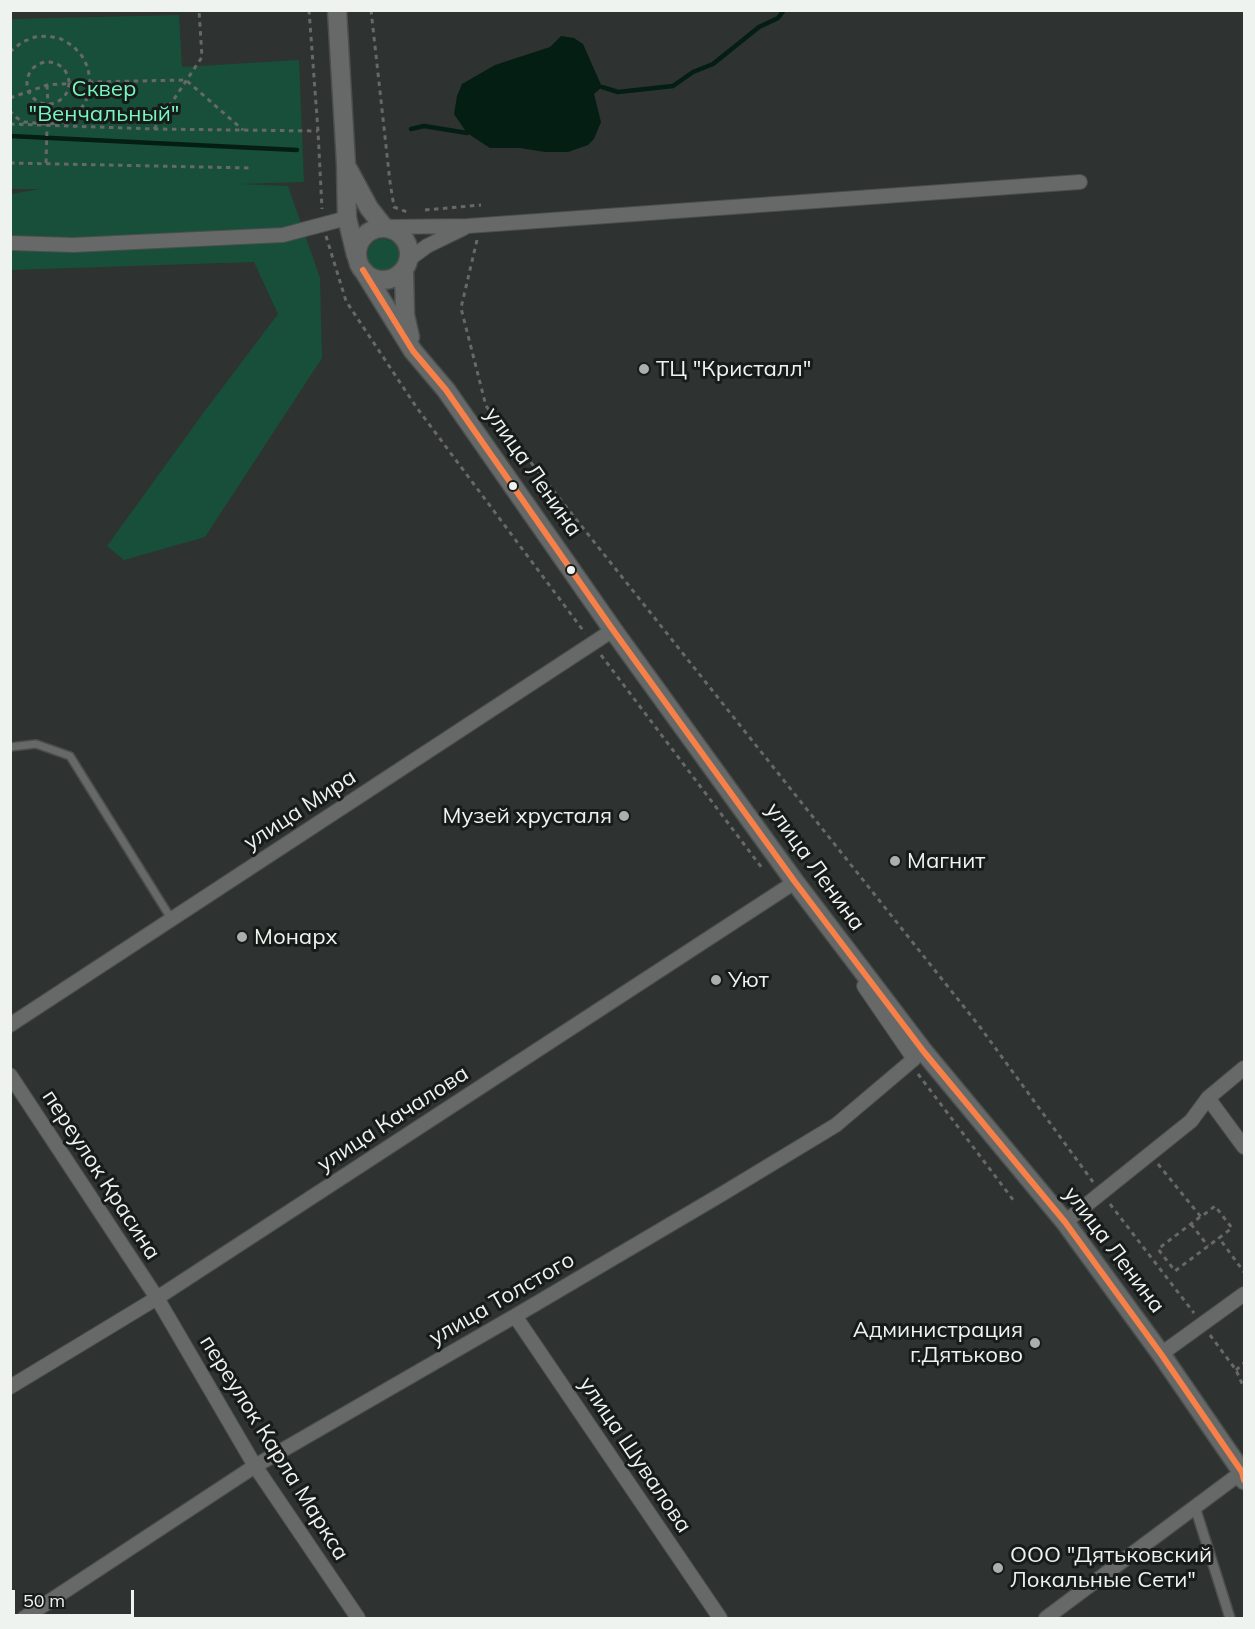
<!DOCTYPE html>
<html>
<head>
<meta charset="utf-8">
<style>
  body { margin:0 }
  #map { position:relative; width:1255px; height:1629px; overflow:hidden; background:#2e3230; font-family:Mulish,sans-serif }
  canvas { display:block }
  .frame { position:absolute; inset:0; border:12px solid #eef3f0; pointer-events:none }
  .scale { position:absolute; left:12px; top:1590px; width:122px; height:27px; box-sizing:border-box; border:3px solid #eef3f0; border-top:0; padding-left:8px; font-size:18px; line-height:21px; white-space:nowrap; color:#eef3f0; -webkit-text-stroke:4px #171b19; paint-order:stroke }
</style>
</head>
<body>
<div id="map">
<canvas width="1255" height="1629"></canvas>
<div class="frame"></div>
<div class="scale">50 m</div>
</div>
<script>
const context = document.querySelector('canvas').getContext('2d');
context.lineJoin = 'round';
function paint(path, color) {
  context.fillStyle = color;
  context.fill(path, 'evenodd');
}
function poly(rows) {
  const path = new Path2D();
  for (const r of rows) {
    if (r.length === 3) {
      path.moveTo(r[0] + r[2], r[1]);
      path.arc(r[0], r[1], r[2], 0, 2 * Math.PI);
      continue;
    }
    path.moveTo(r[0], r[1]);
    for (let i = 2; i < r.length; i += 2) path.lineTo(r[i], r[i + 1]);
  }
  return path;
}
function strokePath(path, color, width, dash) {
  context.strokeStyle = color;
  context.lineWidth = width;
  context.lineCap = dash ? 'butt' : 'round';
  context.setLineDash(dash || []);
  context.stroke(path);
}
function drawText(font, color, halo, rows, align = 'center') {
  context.font = font + ' Mulish,sans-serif';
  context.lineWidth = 6;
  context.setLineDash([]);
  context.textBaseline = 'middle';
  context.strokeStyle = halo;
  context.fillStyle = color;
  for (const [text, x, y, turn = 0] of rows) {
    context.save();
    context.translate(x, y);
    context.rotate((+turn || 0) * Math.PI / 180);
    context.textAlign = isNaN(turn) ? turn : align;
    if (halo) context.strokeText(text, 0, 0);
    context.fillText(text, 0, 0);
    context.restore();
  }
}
const green = poly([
  [179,15,182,67,299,60,304,182,240,184,288,186,320,278,322,358,205,537,124,560,107,546,204,412,278,314,254,262,11,270,11,194,40,189,11,189,10,19],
  [383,255,16]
]);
const water = poly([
  [561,36,574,38,583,44,602,87,594,94,601,122,594,139,588,145,568,152,545,152,520,148,490,148,467,133,454,114,457,96,462,84,495,65,550,47]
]);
const stream = poly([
  [602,87,618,92,673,86,693,72,713,64,759,27,778,18,784,10],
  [411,129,424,126,467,133],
  [10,136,297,150]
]);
const path = poly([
  [309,10,318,131,322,209],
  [371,10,390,182,394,207,407,212],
  [10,52,22,42,35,37,48,36,61,39,73,46,82,56,88,68,90,82,89,93,85,103,78,112,66,122,47,124,24,122,17,118,10,111],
  [48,83,21],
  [47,85,48,104,47,124],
  [10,98,47,85,90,82,186,80,243,130],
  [10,124,154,129,318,131],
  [154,129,202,57,199,10],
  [10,163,251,168],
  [46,163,47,127],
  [425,210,481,205],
  [326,236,346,301,417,408,585,633],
  [477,240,461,308,486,406,980,1027,1093,1182],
  [601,655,762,868],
  [918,1074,1014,1201],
  [1158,1164,1201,1217,1215,1206,1232,1228,1219,1238,1244,1272],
  [1110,1204,1194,1313],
  [1200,1217,1158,1249,1175,1271,1219,1238],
  [1191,1224,1208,1246],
  [1210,1335,1236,1370,1244,1388],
  [1236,1370,1244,1363]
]);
const service = poly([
  [10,747,36,744,70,756,172,920]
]);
const pedestrian = poly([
  [1195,1507,1230,1618]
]);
const minor = poly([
  [384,227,468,226,1080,182],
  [10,243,73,245,283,235,347,218],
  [408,260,427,246,464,228],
  [10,1025,613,630],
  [10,1075,157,1298,255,1466,358,1618],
  [1208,1098,1244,1147],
  [1065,1222,1191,1121,1208,1098,1244,1068],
  [515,1316,720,1618],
  [1161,1354,1244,1294],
  [10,1387,157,1298,795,882],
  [24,1618,255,1466,515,1316,722,1194,836,1125,914,1059,864,986,867,984],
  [1046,1618,1242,1472]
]);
const secondary = poly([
  [337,10,346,164,347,218,356,255],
  [348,169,369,208,384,227],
  [383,254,26],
  [363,270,413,351,446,390,613,630,795,882,924,1052,1065,1222,1161,1354,1242,1472,1244,1480],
  [404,270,405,315,410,337]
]);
const bus1 = poly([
  [363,270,413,351,446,390,613,630,795,882,924,1052,1065,1222,1161,1354,1242,1472,1244,1480]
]);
const markers = [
  [644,369,6,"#abafad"],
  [513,486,5,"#eef3f0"],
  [571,570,5,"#eef3f0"],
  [624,816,6,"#abafad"],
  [895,861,6,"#abafad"],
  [242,937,6,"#abafad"],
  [716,980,6,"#abafad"],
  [1035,1343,6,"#abafad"],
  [998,1568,6,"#abafad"]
];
const parkNames = [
  ["Сквер",104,89],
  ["\"Венчальный\"",104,114]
];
const poiNames = [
  ["ТЦ \"Кристалл\"",656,369],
  ["Музей хрусталя",612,816,"right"],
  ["Магнит",907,861],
  ["Монарх",254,937],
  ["Уют",728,980],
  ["Администрация",1023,1330,"right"],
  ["г.Дятьково",1023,1355,"right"],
  ["ООО \"Дятьковский",1010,1555],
  ["Локальные Сети\"",1010,1580]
];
const streetNames = [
  ["улица Ленина",533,472,55],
  ["улица Мира",300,810,-33],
  ["улица Ленина",815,867,54],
  ["улица Качалова",393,1119,-33],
  ["переулок Красина",101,1175,57],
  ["улица Ленина",1114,1250,53],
  ["улица Толстого",502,1299,-30],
  ["переулок Карла Маркса",274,1448,58],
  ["улица Шувалова",635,1455,56]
];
paint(green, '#184f3a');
paint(water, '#041e13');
strokePath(stream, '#041e13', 4.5);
strokePath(service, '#4a4e4c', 10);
strokePath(pedestrian, '#4a4e4c', 12);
strokePath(minor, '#4a4e4c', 16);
strokePath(secondary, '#4a4e4c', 21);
strokePath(path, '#666967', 3, [4.5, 4.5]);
strokePath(service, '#666968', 7);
strokePath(pedestrian, '#666968', 9);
strokePath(minor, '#666968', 14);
strokePath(secondary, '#666968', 18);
strokePath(bus1, '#f78048', 6);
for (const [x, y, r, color] of markers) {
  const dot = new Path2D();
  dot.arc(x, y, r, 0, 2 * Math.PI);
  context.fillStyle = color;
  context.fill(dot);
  strokePath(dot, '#171b19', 2);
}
drawText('22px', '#75f7c1', '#171b19', parkNames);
drawText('22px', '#eef3f0', '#171b19', poiNames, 'left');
drawText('22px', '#eef3f0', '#171b19', streetNames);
</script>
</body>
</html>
